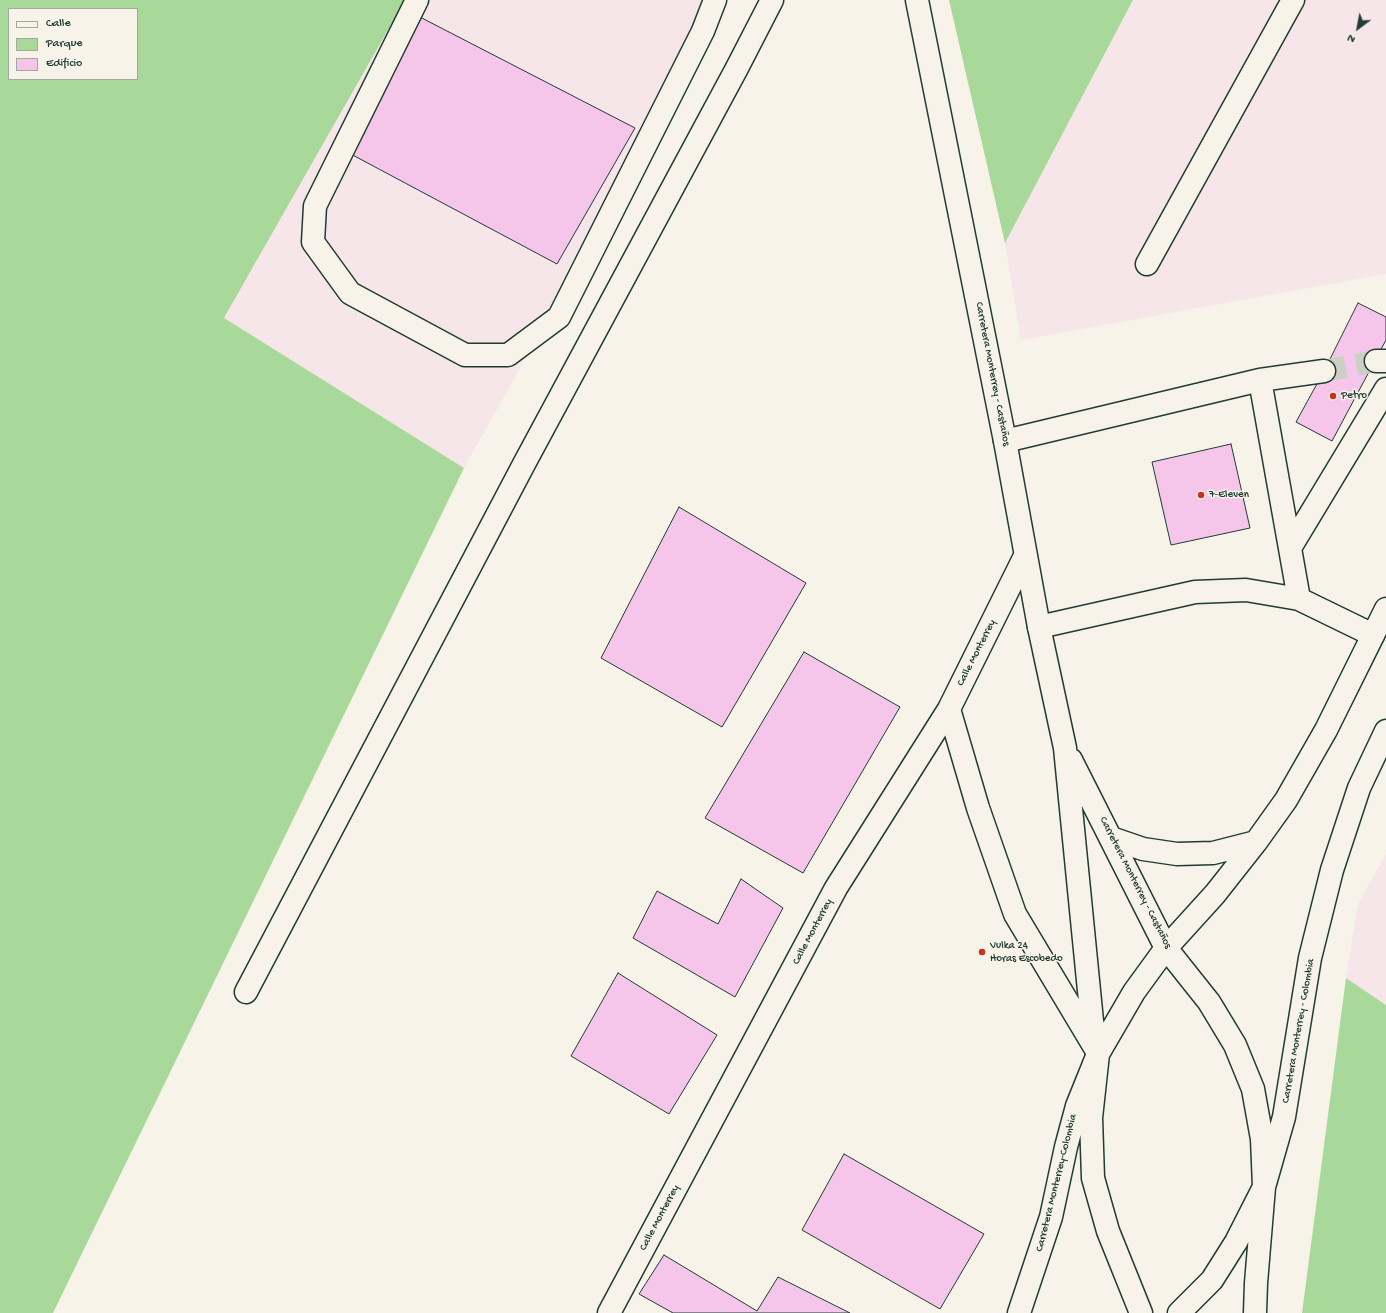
<!DOCTYPE html>
<html>
<head>
<meta charset="utf-8">
<style>
  body { margin:0 }
  #map { position:relative; width:1386px; height:1313px; overflow:hidden; background:#f7f3e8; font-family:"Gochi Hand",sans-serif }
  canvas { display:block }
  .legend { position:absolute; left:8px; top:8px; width:130px; height:72px; box-sizing:border-box; background:#f7f3e8; border:1px solid #a1aaa0; margin:0; padding:5px 7px; list-style:none; font-size:12px; color:#1f3d34 }
  .legend li { display:flex; align-items:center; gap:8px; height:20px }
  .legend b { width:20px; border:1px solid #a1aaa0 }
  .north { position:absolute; left:1338px; top:8px; width:40px; height:40px; -webkit-text-stroke:3px #f7f3e8; paint-order:stroke; rotate:212deg; font-size:11px; font-weight:700; line-height:16px; text-align:center; color:#1f3d34 }
  .north::after { content:''; display:block; margin:auto; width:14px; height:18px; background:#1f3d34; clip-path:polygon(50% 0,100% 100%,50% 72%,0 100%) }
</style>
</head>
<body>
<div id="map">
<canvas width="1386" height="1313"></canvas>
<ul class="legend">
<li><b style="height:5px;background:#f7f3e8"></b>Calle</li>
<li><b style="height:11px;background:#a9d99a"></b>Parque</li>
<li><b style="height:11px;background:#f5c6ea"></b>Edificio</li>
</ul>
<div class="north">N</div>
</div>
<script>
const context = document.querySelector('canvas').getContext('2d');
context.lineJoin = 'round';
function paint(path, color) {
  context.fillStyle = color;
  context.fill(path, 'evenodd');
}
function poly(rows) {
  const path = new Path2D();
  for (const r of rows) {
    path.moveTo(r[0], r[1]);
    for (let i = 2; i < r.length; i += 2) path.lineTo(r[i], r[i + 1]);
  }
  return path;
}
function strokePath(path, color, width, dash) {
  context.strokeStyle = color;
  context.lineWidth = width;
  context.lineCap = dash ? 'butt' : 'round';
  context.setLineDash(dash || []);
  context.stroke(path);
}
function drawText(font, color, halo, rows, align = 'center') {
  context.font = font + ' "Gochi Hand",sans-serif';
  context.lineWidth = 3;
  context.setLineDash([]);
  context.textBaseline = 'middle';
  context.strokeStyle = halo;
  context.fillStyle = color;
  for (const [text, x, y, turn = 0] of rows) {
    context.save();
    context.translate(x, y);
    context.rotate((+turn || 0) * Math.PI / 180);
    context.textAlign = isNaN(turn) ? turn : align;
    if (halo) context.strokeText(text, 0, 0);
    context.fillText(text, 0, 0);
    context.restore();
  }
}
const built = poly([
  [405,0,726,0,464,468,224,319],
  [1133,0,1386,0,1386,274,1021,340,1005,243],
  [1386,854,1386,1005,1346,978,1358,904]
]);
const green = poly([
  [0,0,405,0,224,318,464,468,53,1313,0,1313],
  [9,9,137,9,137,79,9,79],
  [949,0,1133,0,1005,243],
  [1346,978,1386,1005,1386,1313,1302,1313]
]);
const building = poly([
  [416,15,635,128,557,264,347,152,416,15],
  [1358,303,1386,317,1386,340,1332,441,1296,422,1324,371,1358,303],
  [1231,444,1250,528,1171,545,1152,462,1231,444],
  [679,507,806,583,722,727,601,658,679,507],
  [804,652,900,707,803,873,705,818,804,652],
  [741,879,783,908,735,997,633,938,657,891,718,924,741,879],
  [618,973,717,1035,669,1114,571,1056,618,973],
  [844,1154,984,1234,940,1309,802,1230,844,1154],
  [664,1255,757,1311,778,1277,850,1313,673,1313,639,1294,664,1255]
]);
const minorTunnel = poly([
  [1324,371,1376,361]
]);
const minor = poly([
  [417,0,315,206,313,242,350,293,465,355,508,355,559,317,703,31,715,0],
  [1147,264,1293,0],
  [1376,361,1386,361],
  [1260,380,1299,599],
  [1005,441,1260,380,1324,371],
  [1290,548,1386,389],
  [1039,627,1195,592,1246,590,1299,599,1373,635],
  [949,709,978,808,1015,914,1097,1051],
  [246,992,524,464,737,68,772,0],
  [609,1313,836,888,949,709,1025,556]
]);
const major = poly([
  [917,0,1005,441,1039,627,1065,748,1092,1021,1098,1054,1091,1118,1093,1178,1108,1231,1141,1313],
  [1071,760,1166,948,1209,1002,1235,1045,1253,1089,1262,1139,1264,1187,1256,1283,1255,1313],
  [1111,838,1143,849,1177,854,1213,853,1256,842],
  [1019,1313,1051,1217,1066,1147,1077,1106,1098,1054,1134,992,1166,948,1215,894,1256,842,1286,800,1326,730,1386,609],
  [1179,1313,1212,1280,1236,1242,1264,1187,1284,1117,1310,958,1332,870,1359,788,1386,731]
]);
const markers = [
  [1333,396,4,"#c8321e"],
  [1201,495,4,"#c8321e"],
  [982,952,4,"#c8321e"]
];
const streetNames = [
  ["Carretera Monterrey - Castaños",992,374,79],
  ["Calle Monterrey",977,653,-63],
  ["Carretera Monterrey - Castaños",1135,883,63],
  ["Calle Monterrey",813,932,-62],
  ["Carretera Monterrey - Colombia",1299,1031,-80],
  ["Carretera Monterrey-Colombia",1057,1183,-76],
  ["Calle Monterrey",660,1218,-62]
];
const poiNames = [
  ["Petro",1341,396],
  ["7-Eleven",1209,495],
  ["Vulka 24",990,946],
  ["Horas Escobedo",990,959]
];
paint(built, '#f6e6e9');
paint(green, '#a9d99a');
paint(building, '#f5c6ea');
strokePath(building, '#1f3d34', 1);
strokePath(minorTunnel, '#cccfc4', 22, [22, 11]);
strokePath(minor, '#1f3d34', 25);
strokePath(major, '#1f3d34', 25);
strokePath(minor, '#f7f3e8', 22);
strokePath(major, '#f7f3e8', 22);
for (const [x, y, r, color] of markers) {
  const dot = new Path2D();
  dot.arc(x, y, r, 0, 2 * Math.PI);
  context.fillStyle = color;
  context.fill(dot);
  strokePath(dot, '#f7f3e8', 1.5);
}
drawText('11px', '#1f3d34', '#f7f3e8', streetNames);
drawText('11px', '#1f3d34', '#f7f3e8', poiNames, 'left');
</script>
</body>
</html>
